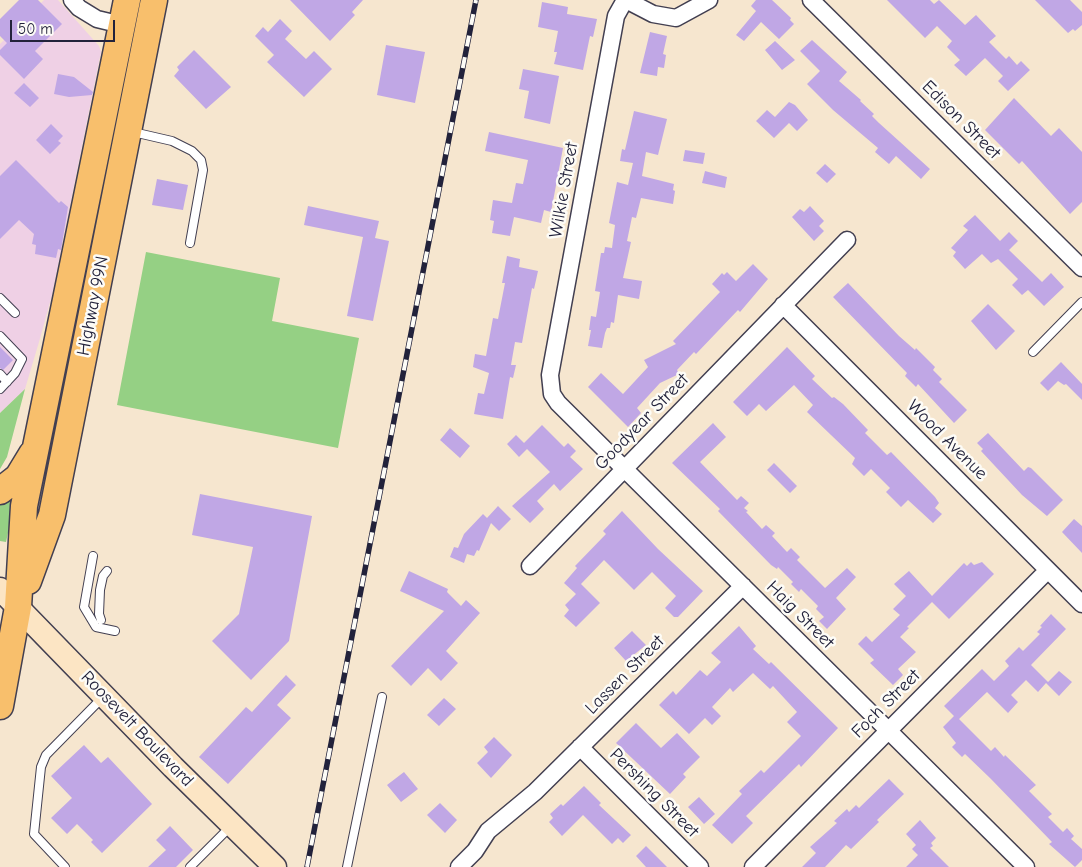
<!DOCTYPE html>
<html>
<head>
<meta charset="utf-8">
<style>
  body { margin:0 }
  #map { position:relative; width:1082px; height:867px; overflow:hidden; background:#f6e6cf; font-family:"Comic Neue",sans-serif }
  canvas { display:block }
  .scale { position:absolute; left:10px; top:20px; width:105px; height:22px; box-sizing:border-box; border:2px solid #22223b; border-top:0; padding-left:6px; font-size:15px; line-height:18px; white-space:nowrap; color:#22223b; -webkit-text-stroke:4px #fdfcf7; paint-order:stroke }
</style>
</head>
<body>
<div id="map">
<canvas width="1082" height="867"></canvas>
<div class="scale">50 m</div>
</div>
<script>
const context = document.querySelector('canvas').getContext('2d');
context.lineJoin = 'round';
function paint(path, color) {
  context.fillStyle = color;
  context.fill(path, 'evenodd');
}
function poly(rows) {
  const path = new Path2D();
  for (const r of rows) {
    path.moveTo(r[0], r[1]);
    for (let i = 2; i < r.length; i += 2) path.lineTo(r[i], r[i + 1]);
  }
  return path;
}
function strokePath(path, color, width, dash) {
  context.strokeStyle = color;
  context.lineWidth = width;
  context.lineCap = dash ? 'butt' : 'round';
  context.setLineDash(dash || []);
  context.stroke(path);
}
function drawText(font, color, halo, rows, align = 'center') {
  context.font = font + ' "Comic Neue",sans-serif';
  context.lineWidth = 5;
  context.setLineDash([]);
  context.textBaseline = 'middle';
  context.strokeStyle = halo;
  context.fillStyle = color;
  for (const [text, x, y, turn = 0] of rows) {
    context.save();
    context.translate(x, y);
    context.rotate((+turn || 0) * Math.PI / 180);
    context.textAlign = isNaN(turn) ? turn : align;
    if (halo) context.strokeText(text, 0, 0);
    context.fillText(text, 0, 0);
    context.restore();
  }
}
const built = poly([
  [44,0,58,0,99,46,101,52,52,295,39,342,25,389,0,413,0,44]
]);
const green = poly([
  [146,252,280,278,272,321,359,338,338,448,117,405],
  [25,389,7,457,0,469,0,413],
  [16,496,6,542,0,541,0,501]
]);
const building = poly([
  [19,0,38,0,62,24,35,51,43,59,24,79,0,55,0,50,7,43,0,36,0,19],
  [290,0,363,0,352,12,355,15,330,41],
  [756,0,772,0,791,18,790,20,794,24,779,39,761,22,744,41,736,35,756,11,751,6],
  [887,0,930,0,934,4,939,0,965,25,976,15,996,36,989,42,1006,59,1009,56,1017,65,1021,61,1030,70,1008,91,998,81,1003,76,985,58,966,76,954,65,960,60,947,47,952,41,937,26,925,38],
  [1035,0,1070,0,1082,12,1082,25,1075,31,1073,29,1068,33],
  [542,2,568,7,567,14,597,19,593,37,590,36,583,70,554,64,557,52,554,52,558,31,538,27],
  [280,19,292,31,285,39,306,59,314,51,332,69,304,97,267,62,274,55,255,36,263,27,268,32],
  [650,32,667,36,663,54,666,55,664,68,658,67,657,76,640,73],
  [812,40,847,72,839,81,861,100,860,101,874,114,872,116,879,123,930,169,921,179,896,156,889,164,875,152,878,148,833,110,807,84,820,71,800,51],
  [775,41,795,60,782,70,765,50],
  [386,45,425,52,415,103,377,95],
  [194,50,231,87,206,109,174,76,179,70,177,67],
  [523,69,559,76,550,124,524,118,529,91,519,89],
  [58,74,74,77,93,92,92,95,69,97,54,94],
  [24,83,39,98,30,107,14,93],
  [1014,98,1051,136,1059,128,1082,152,1082,202,1070,214,1022,161,1019,164,985,130],
  [789,102,795,105,808,120,797,131,789,123,774,138,756,121,767,110,775,117],
  [634,111,667,119,658,155,646,152,642,176,674,184,673,190,675,191,673,204,641,198,636,218,632,217,627,241,631,242,623,278,642,281,639,299,618,295,614,323,611,322,610,328,607,328,605,333,602,348,588,346,591,330,589,330,591,316,596,317,600,292,595,291,601,253,604,253,605,247,612,248,615,225,609,223,617,182,628,185,633,163,620,161,622,149,625,150],
  [51,124,63,136,58,141,61,143,50,154,36,140],
  [489,132,563,148,551,212,544,210,541,223,514,217,510,236,492,233,494,221,490,220,493,200,512,203,516,183,523,184,528,160,485,151],
  [685,150,705,153,703,164,683,161],
  [16,160,59,203,61,201,68,207,61,250,58,249,56,258,35,254,36,245,32,244,34,234,19,220,0,239,0,176],
  [825,164,836,174,827,183,816,173],
  [705,171,727,177,725,188,702,183],
  [157,179,188,185,183,210,152,205],
  [308,206,379,221,375,238,389,241,373,321,347,316,363,237,304,225],
  [810,206,824,221,819,226,824,231,814,241,792,217,800,209,804,212],
  [975,215,1000,241,1009,232,1018,241,1009,250,1042,282,1051,273,1064,287,1044,306,1028,290,1022,295,1012,285,1018,279,998,259,991,263,982,254,965,269,953,256,956,252,951,248,968,230,963,226],
  [507,256,520,259,519,267,538,271,534,289,532,288,522,343,515,342,511,365,516,365,513,378,510,377,503,419,474,414,478,393,484,394,489,373,473,367,475,354,486,356,493,318,498,319,505,283,502,283],
  [753,264,768,279,740,312,738,310,696,354,694,352,677,370,679,374,660,383,637,408,641,413,628,427,588,387,601,373,623,394,648,367,644,360,676,344,673,341,720,292,712,284,722,273,724,275,727,272,736,281],
  [848,283,899,336,915,350,916,348,935,367,933,370,942,379,939,382,967,410,954,423,918,384,916,387,905,376,907,373,833,297],
  [988,304,1015,331,996,350,971,321],
  [0,347,13,360,3,370,0,368],
  [787,347,815,376,812,379,832,398,834,397,843,404,868,430,865,433,887,455,891,452,935,497,939,503,935,508,942,514,933,523,908,500,901,507,886,492,890,488,871,469,864,476,852,464,855,458,807,412,813,405,794,385,766,411,759,404,747,416,733,402],
  [1061,362,1082,384,1082,400,1066,384,1064,385,1058,381,1048,391,1040,383],
  [713,423,726,437,700,462,737,500,741,496,749,503,744,508,748,511,746,512,762,529,766,525,775,533,772,536,787,552,791,548,800,557,797,560,825,588,847,568,856,577,836,598,846,609,827,629,819,621,824,617,816,609,818,606,801,589,799,592,791,584,793,582,778,567,777,569,771,565,718,511,720,509,672,463],
  [542,425,564,447,568,443,576,451,570,457,583,469,560,491,554,484,537,501,544,509,530,523,512,506,550,472,527,449,519,457,507,444,516,435,524,443],
  [450,428,470,446,460,458,440,440],
  [988,433,1024,471,1028,467,1031,468,1063,500,1047,516,1022,495,981,451,983,449,977,443],
  [774,463,797,486,790,493,767,470],
  [200,494,312,516,289,641,251,680,212,641,239,614,253,547,192,535],
  [498,506,511,519,499,531,491,523,479,551,477,550,474,556,467,554,464,563,450,557,454,547,458,548,464,534,483,514,487,518],
  [622,511,658,549,703,591,678,617,674,617,665,608,676,596,652,572,634,590,604,560,581,584,600,603,576,627,564,616,569,610,565,605,576,594,564,583,577,568,575,566,606,534,603,531],
  [1074,519,1082,526,1082,553,1062,532],
  [971,562,974,565,982,562,994,574,949,619,932,602,907,627,909,628,900,637,916,652,898,669,903,675,893,685,870,663,874,660,858,644,866,636,872,642,900,615,893,609,906,596,894,584,909,571,932,596,964,563,967,566],
  [409,571,448,589,447,592,461,606,466,600,480,613,446,651,458,663,441,681,428,668,411,686,391,666,444,611,400,591],
  [1051,614,1066,629,1031,665,1048,682,1059,671,1072,682,1059,696,1046,683,1038,692,1026,680,1011,695,1018,702,1008,713,987,692,959,719,991,751,995,747,1004,757,1005,755,1036,785,1029,791,1052,814,1048,817,1063,832,1067,828,1074,836,1071,839,1082,849,1082,860,1075,867,1049,844,1052,842,990,778,965,754,962,757,952,747,956,743,943,727,954,716,944,706,982,669,994,681,1009,666,1005,661,1019,647,1023,651,1040,634,1037,632,1042,627,1040,626],
  [739,626,756,646,753,649,769,664,771,662,838,728,801,767,799,764,746,816,753,823,732,844,712,825,742,794,739,791,761,770,764,773,801,736,787,722,797,712,773,686,770,689,753,673,733,692,730,688,712,707,721,716,712,725,705,718,689,734,659,705,673,691,676,695,700,670,707,676,721,662,711,653],
  [632,631,646,645,626,661,614,648],
  [286,675,296,685,277,705,291,718,228,784,199,757,246,707,252,712],
  [444,698,456,709,439,726,427,715],
  [636,723,661,748,677,733,700,757,683,774,686,777,670,794,616,743],
  [494,737,512,755,491,778,477,763,488,752,484,747],
  [84,745,101,763,108,757,152,804,102,853,91,842,93,840,77,824,67,834,51,818,72,798,51,776],
  [404,772,418,789,401,802,387,785],
  [889,779,904,794,877,820,879,822,851,849,846,845,825,867,802,867,816,853,810,847,837,823,834,821,847,809,849,812,856,805,859,808],
  [584,786,601,803,599,805,631,835,623,843,618,838,612,844,583,815,562,836,549,822,553,818,550,814,561,804,563,806],
  [699,797,715,814,704,824,688,807],
  [440,803,457,820,445,833,427,815],
  [920,820,936,838,931,843,933,846,930,848,949,867,906,867,918,855,912,849,916,845,906,834],
  [170,826,193,850,176,867,148,867,166,850,156,840],
  [646,846,667,867,646,867,636,856]
]);
const service = poly([
  [133,132,172,141,192,151,201,160,203,170,190,243],
  [0,298,15,313],
  [0,336,22,359,15,373,0,389],
  [1033,352,1082,302],
  [0,374,7,382],
  [93,556,84,607,96,627,115,631],
  [101,620,99,614,100,590,103,576,107,571],
  [65,867,34,834,41,767,46,755,103,697],
  [190,867,231,826],
  [347,867,382,697]
]);
const minor = poly([
  [72,0,79,8,97,19,122,25],
  [625,0,616,16,550,375,552,394,558,403,1026,867],
  [626,0,653,14,676,18,709,0],
  [811,0,1082,268],
  [783,305,1082,604],
  [530,566,847,240],
  [580,747,700,867],
  [459,867,475,851,488,831,535,792,743,586],
  [753,867,1048,570]
]);
const secondary = poly([
  [0,589,173,767,275,867]
]);
const primary = poly([
  [0,491,18,477,32,454],
  [28,581,52,515,154,0],
  [0,706,18,607,24,506,127,0]
]);
const rail = poly([
  [307,867,476,0]
]);
const streetNames = [
  ["Edison Street",961,120,45],
  ["Wilkie Street",564,190,-80],
  ["Highway 99N",93,306,-79],
  ["Goodyear Street",642,422,-46],
  ["Wood Avenue",947,440,45],
  ["Haig Street",800,615,45],
  ["Lassen Street",625,675,-45],
  ["Foch Street",886,704,-45],
  ["Roosevelt Boulevard",137,729,46],
  ["Pershing Street",654,793,45]
];
paint(built, '#efd0e5');
paint(green, '#95d084');
paint(building, '#c0a7e5');
strokePath(service, '#423f51', 10);
strokePath(minor, '#423f51', 19);
strokePath(secondary, '#423f51', 25);
strokePath(primary, '#423f51', 29);
strokePath(service, '#fff', 8);
strokePath(minor, '#fff', 16);
strokePath(secondary, '#fce5c4', 22);
strokePath(primary, '#f8bf6c', 26);
strokePath(rail, '#22223b', 5.5);
strokePath(rail, '#fdfcf7', 4, [11]);
drawText('18px', '#22223b', '#fdfcf7', streetNames);
</script>
</body>
</html>
